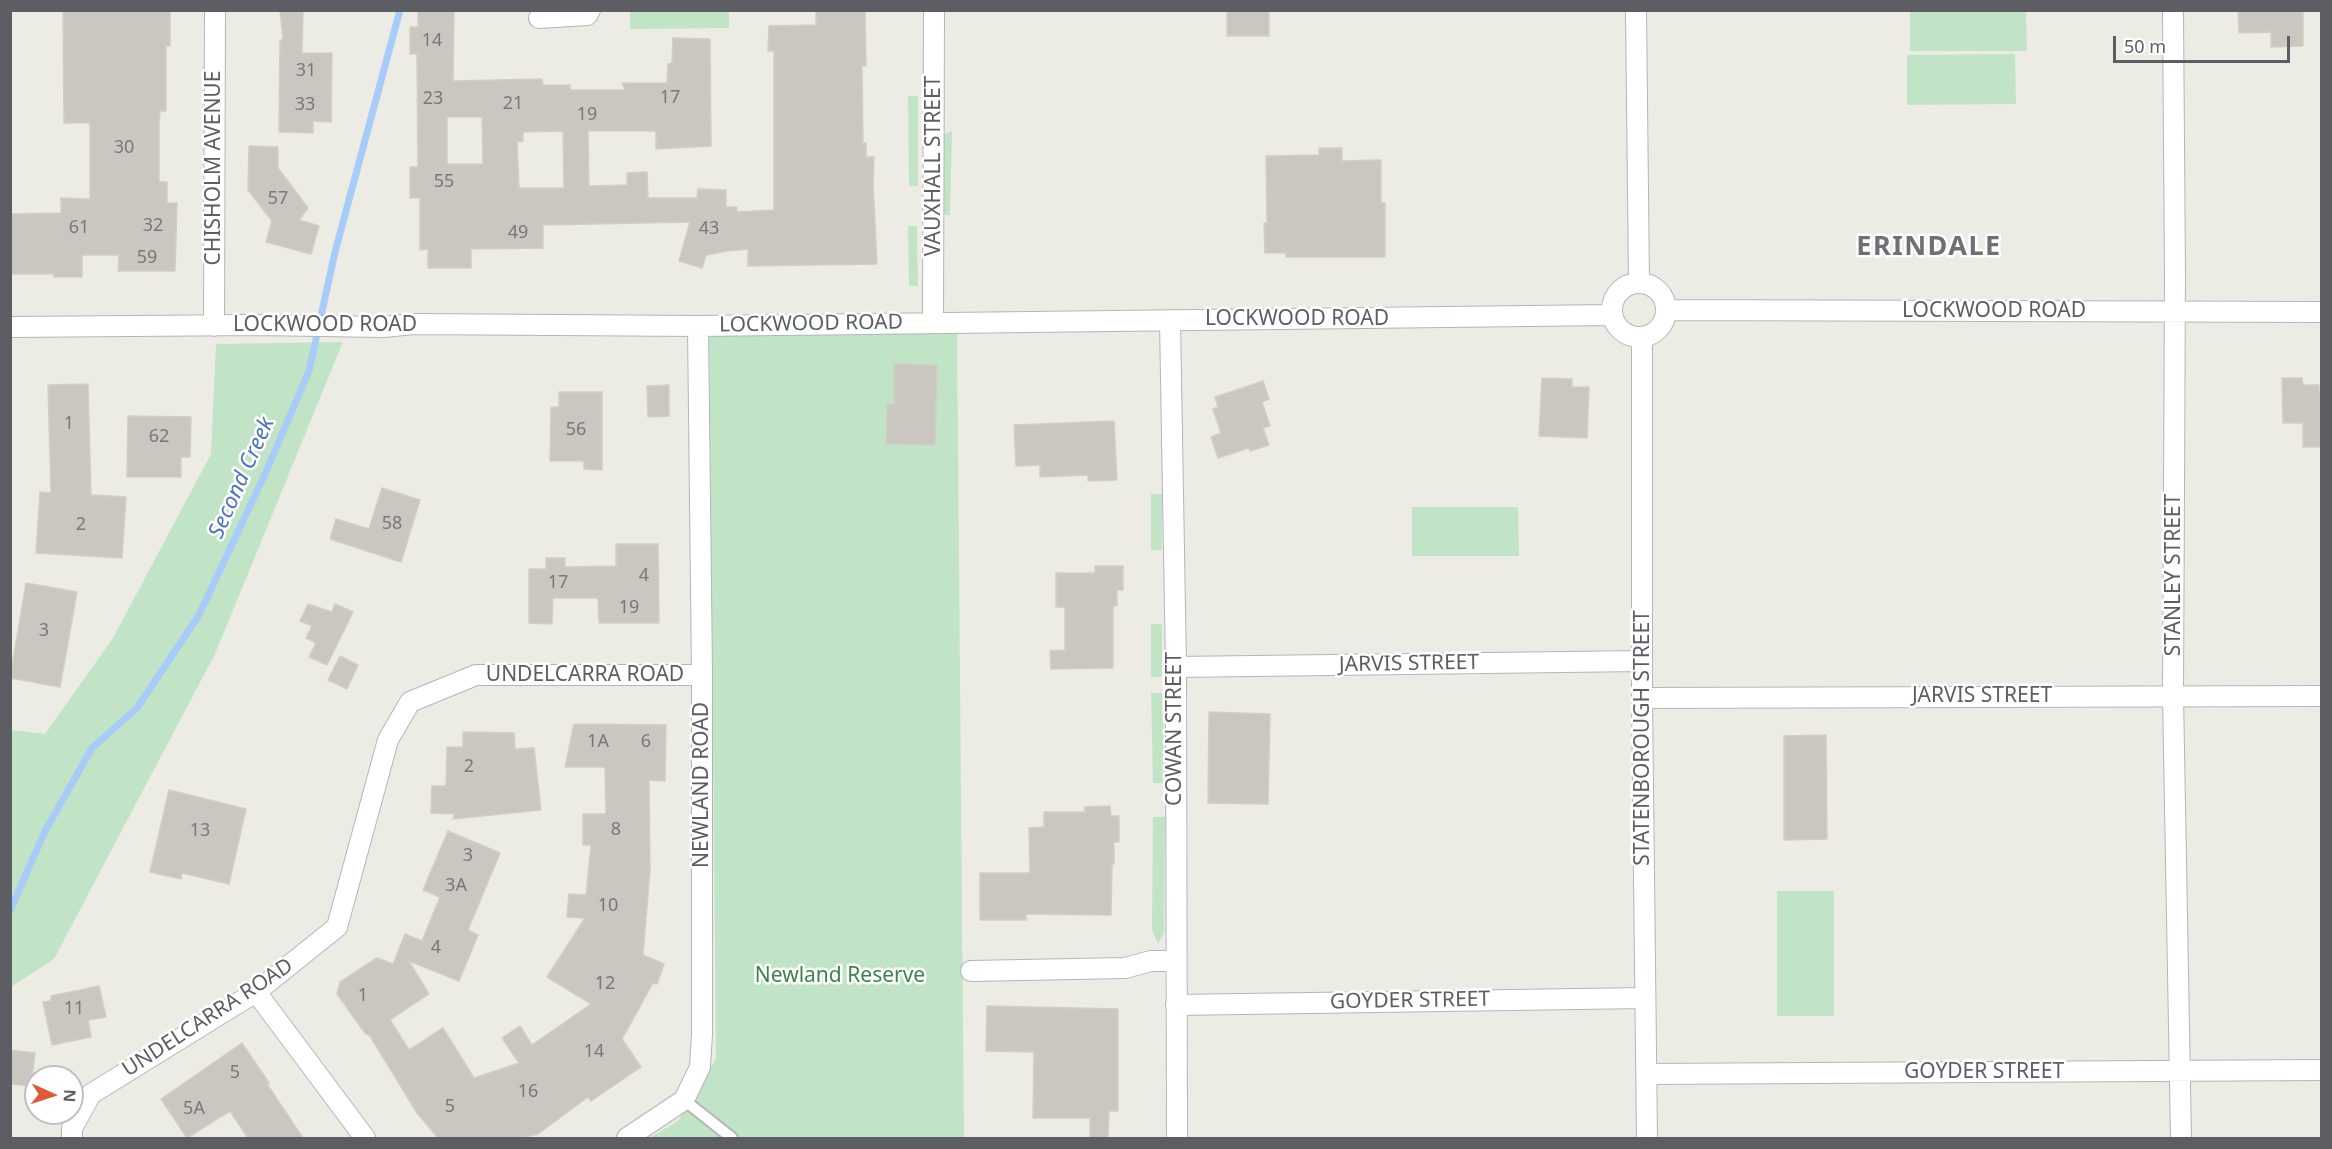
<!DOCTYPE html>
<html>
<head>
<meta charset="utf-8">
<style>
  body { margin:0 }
  #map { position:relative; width:2332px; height:1149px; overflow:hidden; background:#edece4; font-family:"Noto Sans",sans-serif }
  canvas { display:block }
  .frame { position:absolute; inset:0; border:12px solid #5c5e63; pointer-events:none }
  .north { position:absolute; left:24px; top:1065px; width:60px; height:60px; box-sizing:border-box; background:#fff; border:2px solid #bebfc1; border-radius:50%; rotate:93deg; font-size:16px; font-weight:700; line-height:24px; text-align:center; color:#5c5e63 }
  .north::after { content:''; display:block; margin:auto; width:21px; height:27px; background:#df5a39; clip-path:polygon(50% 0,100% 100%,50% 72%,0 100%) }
  .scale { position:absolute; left:2113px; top:36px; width:177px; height:27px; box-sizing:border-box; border:3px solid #5c5e63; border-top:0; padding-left:8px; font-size:18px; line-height:21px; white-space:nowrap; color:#5c5e63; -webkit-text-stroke:4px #fff; paint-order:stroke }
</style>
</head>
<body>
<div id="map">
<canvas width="2332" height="1149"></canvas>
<div class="frame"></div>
<div class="north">N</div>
<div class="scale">50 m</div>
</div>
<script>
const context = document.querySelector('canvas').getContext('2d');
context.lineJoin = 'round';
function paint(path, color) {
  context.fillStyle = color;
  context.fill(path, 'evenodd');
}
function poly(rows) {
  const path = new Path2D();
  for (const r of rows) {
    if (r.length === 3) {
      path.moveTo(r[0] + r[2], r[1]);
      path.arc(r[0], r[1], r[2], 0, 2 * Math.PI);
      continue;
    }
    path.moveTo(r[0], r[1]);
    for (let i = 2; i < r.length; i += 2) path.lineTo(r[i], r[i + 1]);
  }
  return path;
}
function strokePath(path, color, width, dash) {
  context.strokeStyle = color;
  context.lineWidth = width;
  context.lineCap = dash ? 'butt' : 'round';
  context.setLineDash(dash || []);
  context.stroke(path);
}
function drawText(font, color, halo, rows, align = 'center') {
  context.font = font + ' "Noto Sans",sans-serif';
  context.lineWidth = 5;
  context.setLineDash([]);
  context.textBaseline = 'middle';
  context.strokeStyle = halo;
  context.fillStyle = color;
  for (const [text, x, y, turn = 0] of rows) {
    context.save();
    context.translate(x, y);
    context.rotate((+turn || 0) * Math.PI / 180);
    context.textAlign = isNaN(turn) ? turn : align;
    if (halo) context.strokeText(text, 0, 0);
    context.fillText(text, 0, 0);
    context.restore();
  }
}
const green = poly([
  [630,11,729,11,729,28,630,29],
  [1910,11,2026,11,2027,51,1910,51],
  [2015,54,2016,104,1907,105,1907,55],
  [908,96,918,96,918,186,909,186],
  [952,131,950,215,942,215,942,135],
  [908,226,917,226,918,286,909,286],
  [957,330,964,1138,649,1138,678,1121,716,1059,709,334],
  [343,342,215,654,54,959,11,987,11,730,45,734,113,638,211,454,216,344],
  [1151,494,1162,494,1162,550,1151,550],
  [1412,507,1518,507,1519,556,1412,556],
  [1151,624,1162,624,1162,677,1151,677],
  [1151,693,1163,693,1164,783,1153,783],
  [1153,817,1165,817,1164,933,1158,944,1152,930],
  [1777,891,1834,891,1834,1016,1777,1016]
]);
const stream = poly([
  [10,911,45,831,92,748,137,708,199,615,265,474,309,371,335,252,400,10]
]);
const building = poly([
  [63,10,170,10,170,46,166,46,166,111,160,111,159,124,159,182,167,182,167,203,177,203,175,271,118,271,119,255,82,255,82,277,54,277,54,274,10,274,10,214,61,213,61,198,90,199,90,123,64,123,63,10],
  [280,10,303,10,302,53,332,53,331,122,313,121,313,133,279,132,280,40,283,40,280,10],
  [418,10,454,10,453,81,542,79,543,85,570,85,570,90,625,90,622,83,667,83,668,64,672,63,673,38,710,39,711,146,656,149,656,131,588,131,589,186,627,185,627,173,647,172,648,198,697,198,698,189,726,190,726,207,737,207,737,212,774,210,774,51,768,51,769,26,816,25,816,10,865,10,866,66,862,66,863,143,866,143,866,157,874,157,873,184,877,264,748,266,748,249,727,251,706,255,702,268,679,261,690,222,543,225,543,248,471,249,471,268,428,268,428,249,420,250,420,198,410,198,410,167,418,167,417,54,410,54,410,27,418,27,418,10],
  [447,117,482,117,483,164,447,164,447,117],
  [563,131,564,188,519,188,517,142,523,141,523,132,563,131],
  [1227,10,1269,10,1269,36,1227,36,1227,10],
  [2238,10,2303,10,2303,46,2271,47,2271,32,2239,33,2238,10],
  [249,146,278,147,278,168,308,208,299,220,319,226,311,254,266,242,272,221,248,190,249,146],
  [1319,148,1342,148,1342,161,1381,160,1381,203,1385,203,1385,257,1286,257,1286,253,1265,253,1264,223,1267,223,1266,156,1319,155,1319,148],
  [894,364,937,365,935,445,886,444,887,404,894,404,894,364],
  [1542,378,1572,379,1572,387,1589,387,1587,438,1539,436,1542,378],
  [2282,378,2302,378,2303,385,2319,385,2319,392,2322,392,2322,447,2303,447,2303,423,2283,423,2282,378],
  [1263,381,1269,399,1262,402,1270,426,1263,428,1269,445,1250,451,1249,448,1218,458,1211,437,1221,433,1213,409,1218,407,1215,397,1263,381],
  [88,384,91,495,126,497,122,558,36,553,40,492,51,493,48,385,88,384],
  [669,385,669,416,648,417,647,386,669,385],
  [559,392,602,392,602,470,584,469,584,461,550,461,551,407,559,407,559,392],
  [128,416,191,417,190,457,181,457,181,477,127,477,128,416],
  [1114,421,1117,480,1088,481,1088,475,1040,477,1040,465,1016,466,1014,425,1114,421],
  [382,488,420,500,401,562,330,539,336,519,369,529,382,488],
  [616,544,658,544,659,623,599,623,598,598,553,598,552,624,529,623,529,569,546,569,546,558,565,558,565,567,616,566,616,544],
  [1095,566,1123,566,1123,590,1117,590,1117,606,1113,606,1113,668,1051,669,1050,651,1065,650,1065,607,1056,607,1056,573,1095,573,1095,566],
  [26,583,77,592,60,687,10,678,26,583],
  [308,604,332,612,335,604,353,612,327,665,309,657,316,643,306,638,312,626,300,621,308,604],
  [340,656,358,665,347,689,328,680,340,656],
  [1209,712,1270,714,1268,804,1208,803,1209,712],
  [574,724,666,725,665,781,649,780,650,870,643,955,664,964,657,984,653,983,622,1039,641,1067,591,1101,588,1097,538,1134,520,1138,438,1138,417,1113,370,1036,365,1033,337,994,340,982,377,958,393,964,405,934,422,941,440,897,423,890,448,831,500,853,468,930,478,935,459,981,409,961,429,994,390,1020,409,1050,443,1028,474,1078,519,1063,502,1038,520,1026,532,1045,591,1004,547,977,585,918,567,917,569,894,586,895,591,845,583,845,583,814,606,814,605,767,565,767,574,724],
  [463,732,514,733,515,749,534,748,541,810,453,819,455,814,431,813,432,786,446,786,447,747,463,747,463,732],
  [1826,735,1827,839,1784,840,1784,736,1826,735],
  [169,790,246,809,229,884,182,873,181,879,150,872,169,790],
  [1110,806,1111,816,1119,816,1119,842,1114,842,1114,864,1112,864,1111,915,1026,914,1026,920,980,920,980,873,1030,873,1029,828,1044,827,1044,812,1086,812,1084,807,1110,806],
  [99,986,106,1017,88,1020,91,1037,52,1045,43,1002,51,1001,51,996,99,986],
  [987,1006,1118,1009,1118,1111,1109,1111,1108,1138,1090,1138,1090,1118,1033,1118,1034,1052,986,1051,987,1006],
  [242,1043,269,1083,267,1084,303,1138,248,1138,230,1111,187,1138,161,1099,242,1043],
  [10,1050,35,1053,31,1086,10,1084,10,1050]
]);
const lane = poly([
  [684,1100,732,1138]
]);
const street = poly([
  [1636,10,1639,283],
  [2173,10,2175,277,2173,695,2181,1138],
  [539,18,587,15,590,10],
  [1639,310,27],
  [1666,310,2322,312],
  [1170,320,1176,667,1177,1138],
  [933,322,934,10],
  [214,326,215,10],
  [10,327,255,325,384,327,413,324,698,326,1612,315],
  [1642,338,1642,698,1647,1138],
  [1176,667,1642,661],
  [1642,698,2322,696],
  [971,971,1125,968,1151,961,1176,961],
  [256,992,365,1138],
  [1176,1005,1645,998],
  [1647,1074,2322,1070],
  [72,1138,72,1128,91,1094,256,992,337,927,388,740,410,702,476,675,702,675],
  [627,1138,684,1100,700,1067,702,1034,702,675,698,326]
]);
const numberNames = [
  ["14",432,41],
  ["31",306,71],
  ["17",670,98],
  ["23",433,99],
  ["21",513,104],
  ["33",305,105],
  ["19",587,115],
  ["30",124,148],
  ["55",444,182],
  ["57",278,199],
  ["32",153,226],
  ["61",79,228],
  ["43",709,229],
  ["49",518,233],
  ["59",147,258],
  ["1",69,424],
  ["56",576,430],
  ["62",159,437],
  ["58",392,524],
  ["2",81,525],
  ["4",644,576],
  ["17",558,583],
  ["19",629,608],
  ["3",44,631],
  ["1A",598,742],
  ["6",646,742],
  ["2",469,767],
  ["8",616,830],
  ["13",200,831],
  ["3",468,856],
  ["3A",456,886],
  ["10",608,906],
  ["4",436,948],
  ["12",605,984],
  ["1",363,996],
  ["11",74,1009],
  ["14",594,1052],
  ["5",235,1073],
  ["16",528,1092],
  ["5",450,1107],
  ["5A",194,1109]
];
const streetNames = [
  ["VAUXHALL STREET",934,166,-90],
  ["CHISHOLM AVENUE",214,168,-90],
  ["LOCKWOOD ROAD",1994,311],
  ["LOCKWOOD ROAD",1297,319],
  ["LOCKWOOD ROAD",811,324,-1],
  ["LOCKWOOD ROAD",325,325],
  ["STANLEY STREET",2174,575,-90],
  ["JARVIS STREET",1409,664,-1],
  ["UNDELCARRA ROAD",585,675],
  ["JARVIS STREET",1982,696],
  ["COWAN STREET",1175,729,-90],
  ["STATENBOROUGH STREET",1643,738,-90],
  ["NEWLAND ROAD",702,785,-90],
  ["GOYDER STREET",1410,1001,-1],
  ["UNDELCARRA ROAD",208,1018,-33],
  ["GOYDER STREET",1984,1072]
];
const parkNames = [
  ["Newland Reserve",840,976]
];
const waterNames = [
  ["Second Creek",242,478,-66]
];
const districtNames = [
  ["ERINDALE",1929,247]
];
paint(green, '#c2e4c6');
strokePath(stream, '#a8ccfa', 7);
paint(building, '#c9c7c0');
strokePath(building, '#d2cfc2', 1.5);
strokePath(lane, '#b4b5ba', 14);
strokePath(street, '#b4b5ba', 22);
strokePath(lane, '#fff', 10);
strokePath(street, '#fff', 20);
drawText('18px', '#77787a', null, numberNames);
drawText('21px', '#5c5e63', '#fff', streetNames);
drawText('21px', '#3b8447', '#fff', parkNames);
drawText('italic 22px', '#4b74bc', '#fff', waterNames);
context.letterSpacing = '1.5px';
drawText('bold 27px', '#6d7075', '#fff', districtNames);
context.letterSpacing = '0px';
</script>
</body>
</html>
